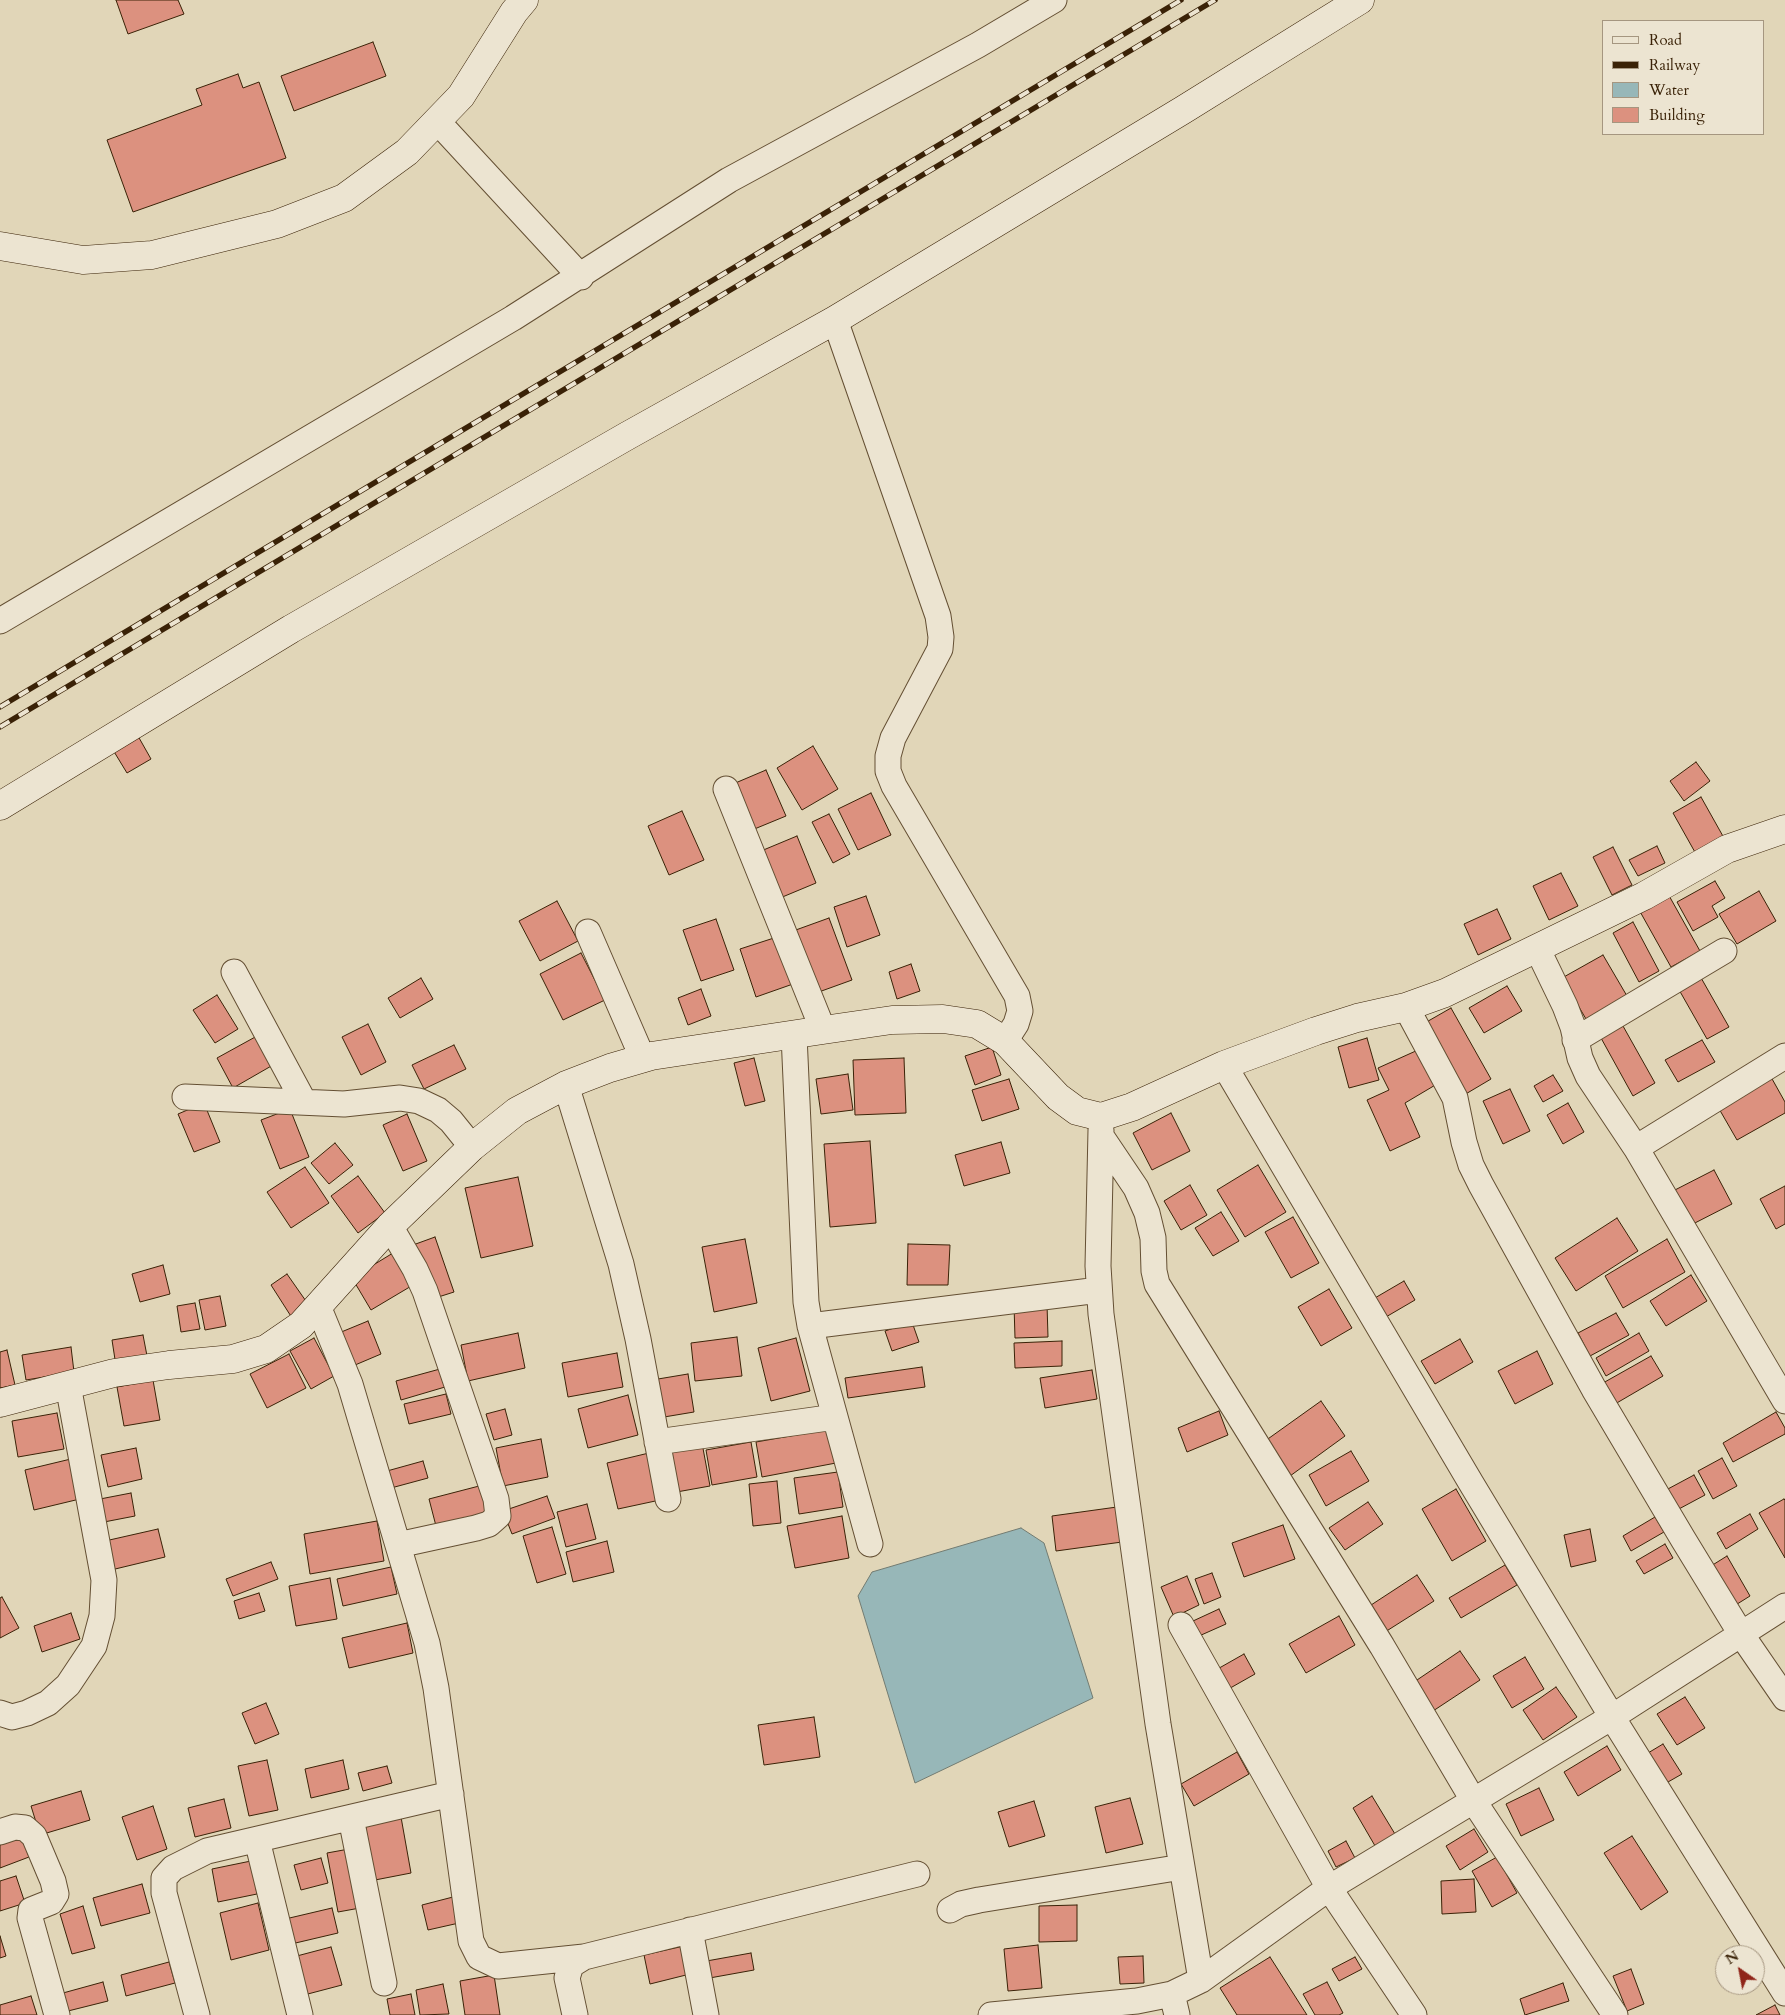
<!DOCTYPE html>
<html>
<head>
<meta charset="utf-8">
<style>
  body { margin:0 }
  #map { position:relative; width:1785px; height:2015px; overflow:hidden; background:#e1d6b8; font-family:Cardo,serif }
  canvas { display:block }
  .legend { position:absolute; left:1602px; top:20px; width:162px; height:115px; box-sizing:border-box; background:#ece4d1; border:1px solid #a59680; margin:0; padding:6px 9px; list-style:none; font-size:15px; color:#3a2207 }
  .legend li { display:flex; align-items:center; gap:10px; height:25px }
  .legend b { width:25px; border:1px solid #a59680 }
  .north { position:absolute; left:1715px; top:1945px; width:50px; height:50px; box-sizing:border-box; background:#ece4d1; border:1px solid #a59680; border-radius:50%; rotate:327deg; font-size:14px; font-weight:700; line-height:20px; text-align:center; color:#3a2207 }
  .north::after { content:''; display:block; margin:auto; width:18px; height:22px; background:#8f2418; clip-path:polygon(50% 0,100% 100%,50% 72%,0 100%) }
</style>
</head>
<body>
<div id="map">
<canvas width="1785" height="2015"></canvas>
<ul class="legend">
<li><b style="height:6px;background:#ece4d1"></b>Road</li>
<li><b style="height:6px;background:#3a2207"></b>Railway</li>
<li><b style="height:14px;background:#97b7b8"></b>Water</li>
<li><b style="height:14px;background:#dc917f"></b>Building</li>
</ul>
<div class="north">N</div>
</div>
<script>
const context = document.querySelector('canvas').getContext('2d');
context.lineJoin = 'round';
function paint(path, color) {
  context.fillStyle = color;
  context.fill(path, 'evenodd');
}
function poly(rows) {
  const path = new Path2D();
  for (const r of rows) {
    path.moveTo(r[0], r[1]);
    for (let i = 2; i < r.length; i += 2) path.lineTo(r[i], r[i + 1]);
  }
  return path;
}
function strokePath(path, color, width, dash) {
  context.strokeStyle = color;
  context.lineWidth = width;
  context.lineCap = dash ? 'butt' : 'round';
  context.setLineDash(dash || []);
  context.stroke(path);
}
const water = poly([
  [1021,1528,1044,1543,1093,1698,915,1783,858,1596,872,1572,1021,1528]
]);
const building = poly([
  [116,0,178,0,184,14,128,34,116,0],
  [373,42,386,76,294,111,281,76,373,42],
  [238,74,243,88,259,82,286,158,133,212,107,140,202,105,196,89,238,74],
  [138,736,151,759,127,773,113,750,138,736],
  [813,746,838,789,802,810,777,768,813,746],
  [1696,762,1710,781,1684,801,1670,781,1696,762],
  [766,770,786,816,752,830,733,784,766,770],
  [871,793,891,835,858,850,838,809,871,793],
  [1701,797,1724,838,1696,854,1673,813,1701,797],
  [682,811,704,860,669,875,648,826,682,811],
  [829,814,850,854,833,863,812,822,829,814],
  [797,836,816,883,780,898,761,851,797,836],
  [1657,846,1665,863,1638,876,1629,860,1657,846],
  [1613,847,1632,885,1612,895,1593,857,1613,847],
  [1561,873,1578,906,1549,920,1533,886,1561,873],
  [1715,881,1725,898,1712,906,1718,917,1693,931,1677,902,1715,881],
  [1759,891,1776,921,1737,944,1719,914,1759,891],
  [1667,892,1700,951,1671,967,1638,908,1667,892],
  [866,896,880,935,847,947,834,907,866,896],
  [557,901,578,941,540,961,519,921,557,901],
  [1497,909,1511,939,1478,955,1464,924,1497,909],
  [829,918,852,980,816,993,793,931,829,918],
  [716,919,734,970,701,981,683,930,716,919],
  [1633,922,1659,971,1639,982,1613,933,1633,922],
  [777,937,793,984,756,997,740,949,777,937],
  [581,953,605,1000,563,1020,540,974,581,953],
  [1603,955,1627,996,1586,1019,1562,978,1603,955],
  [911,964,920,991,897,999,889,972,911,964],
  [1700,976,1729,1027,1707,1039,1678,988,1700,976],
  [421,978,433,999,400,1018,388,998,421,978],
  [1507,986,1522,1011,1484,1033,1469,1008,1507,986],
  [701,989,711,1016,688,1025,678,998,701,989],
  [217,995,238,1029,215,1043,193,1010,217,995],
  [1451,1008,1491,1079,1464,1095,1423,1024,1451,1008],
  [368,1024,386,1062,361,1075,342,1037,368,1024],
  [1623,1026,1655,1083,1633,1096,1601,1038,1623,1026],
  [257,1036,273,1065,233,1088,217,1058,257,1036],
  [1367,1038,1379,1080,1349,1088,1338,1047,1367,1038],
  [1702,1040,1715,1062,1678,1082,1665,1060,1702,1040],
  [454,1045,466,1069,424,1089,412,1065,454,1045],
  [992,1047,1001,1075,975,1085,965,1056,992,1047],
  [1418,1050,1437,1084,1405,1103,1420,1137,1390,1151,1367,1100,1389,1090,1378,1068,1418,1050],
  [754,1058,765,1101,745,1106,734,1063,754,1058],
  [904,1058,906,1113,855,1115,853,1060,904,1058],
  [848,1074,853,1110,821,1114,816,1079,848,1074],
  [1553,1075,1563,1091,1543,1102,1534,1086,1553,1075],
  [1771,1077,1785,1102,1785,1113,1737,1140,1718,1107,1771,1077],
  [1009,1079,1019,1109,982,1121,972,1090,1009,1079],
  [1510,1089,1530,1131,1503,1144,1483,1101,1510,1089],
  [204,1103,220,1142,194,1152,178,1114,204,1103],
  [1568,1103,1584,1132,1563,1144,1547,1115,1568,1103],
  [290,1109,309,1157,280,1169,261,1120,290,1109],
  [1171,1113,1190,1151,1152,1170,1133,1133,1171,1113],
  [407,1114,427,1161,403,1171,383,1125,407,1114],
  [870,1141,876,1223,830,1227,824,1144,870,1141],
  [1001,1142,1010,1173,964,1186,955,1155,1001,1142],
  [335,1143,353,1165,329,1184,311,1163,335,1143],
  [1258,1165,1286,1212,1245,1237,1217,1190,1258,1165],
  [305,1167,329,1203,291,1228,267,1192,305,1167],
  [1714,1170,1732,1204,1689,1226,1671,1192,1714,1170],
  [358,1176,385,1213,358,1233,331,1196,358,1176],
  [518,1177,533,1246,481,1258,465,1188,518,1177],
  [1190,1185,1207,1215,1181,1230,1164,1201,1190,1185],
  [1785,1186,1785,1224,1776,1229,1760,1199,1785,1186],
  [1221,1212,1239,1241,1213,1256,1195,1228,1221,1212],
  [1293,1217,1319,1263,1291,1278,1265,1232,1293,1217],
  [1617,1218,1638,1251,1576,1291,1555,1258,1617,1218],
  [435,1237,454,1292,432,1299,413,1245,435,1237],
  [745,1239,757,1303,714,1312,702,1247,745,1239],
  [1667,1239,1685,1272,1623,1308,1605,1276,1667,1239],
  [908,1244,950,1245,948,1285,907,1285,908,1244],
  [393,1253,413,1285,371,1310,352,1278,393,1253],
  [163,1265,170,1294,140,1302,132,1274,163,1265],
  [287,1274,308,1304,294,1321,271,1285,287,1274],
  [1691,1275,1707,1301,1666,1326,1650,1301,1691,1275],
  [1404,1281,1415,1300,1379,1321,1368,1302,1404,1281],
  [1329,1289,1352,1328,1321,1346,1298,1307,1329,1289],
  [220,1296,226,1326,205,1330,199,1300,220,1296],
  [195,1303,200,1329,181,1332,177,1306,195,1303],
  [1047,1304,1048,1337,1015,1338,1014,1305,1047,1304],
  [1616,1313,1629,1335,1590,1356,1578,1333,1616,1313],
  [368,1321,381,1354,348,1368,334,1335,368,1321],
  [912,1322,919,1342,892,1351,885,1331,912,1322],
  [518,1333,525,1368,468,1381,461,1345,518,1333],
  [1639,1333,1649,1351,1606,1376,1596,1358,1639,1333],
  [143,1335,148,1361,116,1366,112,1340,143,1335],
  [737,1337,742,1376,695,1381,691,1343,737,1337],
  [314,1338,334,1376,311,1389,290,1351,314,1338],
  [796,1338,810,1391,771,1401,758,1348,796,1338],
  [1460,1339,1473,1362,1435,1384,1421,1361,1460,1339],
  [1062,1341,1062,1366,1015,1368,1014,1343,1062,1341],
  [71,1347,74,1372,26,1380,22,1355,71,1347],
  [7,1350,15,1385,0,1388,0,1352,7,1350],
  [1537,1351,1553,1384,1515,1404,1498,1371,1537,1351],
  [617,1353,623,1387,568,1397,562,1363,617,1353],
  [289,1354,306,1388,267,1408,250,1374,289,1354],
  [1651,1356,1663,1376,1615,1404,1603,1383,1651,1356],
  [922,1367,925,1387,848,1398,845,1378,922,1367],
  [440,1369,445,1387,401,1400,396,1381,440,1369],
  [1092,1370,1097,1399,1045,1408,1040,1378,1092,1370],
  [688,1374,694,1412,664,1417,658,1379,688,1374],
  [153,1380,160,1420,124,1426,117,1387,153,1380],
  [446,1394,451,1414,409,1424,404,1404,446,1394],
  [628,1395,638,1435,588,1448,578,1409,628,1395],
  [1321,1401,1345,1436,1290,1476,1265,1441,1321,1401],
  [505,1409,512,1435,494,1440,486,1414,505,1409],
  [1219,1411,1228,1435,1187,1452,1178,1428,1219,1411],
  [1776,1412,1785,1428,1785,1434,1733,1462,1723,1443,1776,1412],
  [57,1413,64,1449,18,1457,12,1421,57,1413],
  [830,1429,836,1463,762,1477,756,1442,830,1429],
  [541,1439,548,1477,503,1486,496,1448,541,1439],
  [751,1442,757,1477,712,1485,706,1450,751,1442],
  [702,1443,710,1486,671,1493,664,1450,702,1443],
  [136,1448,142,1479,108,1487,101,1455,136,1448],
  [1351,1451,1369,1481,1326,1506,1309,1475,1351,1451],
  [649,1453,660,1500,618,1509,607,1463,649,1453],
  [75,1458,84,1498,34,1510,25,1470,75,1458],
  [1722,1458,1737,1486,1713,1499,1698,1471,1722,1458],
  [423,1461,428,1478,391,1488,387,1471,423,1461],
  [838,1472,843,1507,799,1514,794,1478,838,1472],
  [1694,1475,1705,1495,1677,1510,1666,1490,1694,1475],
  [777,1481,781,1523,753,1526,749,1484,777,1481],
  [483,1485,490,1512,436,1526,429,1499,483,1485],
  [1456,1489,1486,1541,1452,1561,1422,1509,1456,1489],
  [131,1493,135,1516,104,1522,100,1499,131,1493],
  [547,1496,555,1518,512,1534,503,1511,547,1496],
  [1784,1499,1785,1500,1785,1558,1759,1513,1784,1499],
  [1368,1502,1383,1524,1345,1550,1329,1528,1368,1502],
  [587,1504,596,1539,566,1547,557,1512,587,1504],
  [1117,1507,1122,1542,1056,1551,1052,1516,1117,1507],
  [1750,1514,1758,1529,1726,1549,1717,1533,1750,1514],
  [842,1516,849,1558,795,1568,787,1526,842,1516],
  [1655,1517,1664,1532,1631,1551,1623,1536,1655,1517],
  [377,1521,384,1561,310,1574,304,1534,377,1521],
  [1283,1525,1295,1559,1244,1577,1232,1543,1283,1525],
  [552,1527,566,1574,537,1583,523,1536,552,1527],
  [158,1529,165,1557,111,1570,105,1541,158,1529],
  [1590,1529,1596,1561,1571,1567,1564,1535,1590,1529],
  [607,1541,614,1572,573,1582,566,1552,607,1541],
  [1665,1544,1673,1558,1644,1574,1636,1561,1665,1544],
  [1727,1556,1750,1596,1734,1606,1711,1566,1727,1556],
  [271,1562,278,1579,233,1596,226,1579,271,1562],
  [1505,1565,1517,1585,1461,1618,1449,1598,1505,1565],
  [391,1567,397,1594,343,1606,337,1579,391,1567],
  [1212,1573,1221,1597,1204,1604,1195,1579,1212,1573],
  [1417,1575,1434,1601,1385,1632,1368,1607,1417,1575],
  [1187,1576,1199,1605,1174,1617,1161,1587,1187,1576],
  [330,1578,337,1619,296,1626,289,1586,330,1578],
  [259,1593,265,1611,239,1619,234,1601,259,1593],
  [2,1597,19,1628,0,1638,0,1598,2,1597],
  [1219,1609,1226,1624,1199,1636,1193,1621,1219,1609],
  [71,1613,80,1639,42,1652,34,1626,71,1613],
  [1339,1616,1355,1645,1306,1673,1289,1644,1339,1616],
  [407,1623,413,1653,349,1668,342,1638,407,1623],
  [1460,1651,1480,1680,1433,1711,1414,1682,1460,1651],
  [1244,1654,1255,1674,1225,1691,1214,1671,1244,1654],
  [1525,1657,1544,1689,1512,1708,1493,1676,1525,1657],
  [1556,1687,1577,1717,1543,1740,1523,1710,1556,1687],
  [1685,1697,1705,1728,1677,1745,1657,1714,1685,1697],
  [266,1703,279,1734,255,1744,242,1713,266,1703],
  [814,1717,820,1757,764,1765,758,1725,814,1717],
  [1663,1744,1682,1774,1661,1786,1643,1756,1663,1744],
  [1607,1746,1621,1770,1578,1796,1564,1772,1607,1746],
  [1237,1752,1249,1774,1194,1806,1181,1784,1237,1752],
  [267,1760,278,1810,249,1816,238,1766,267,1760],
  [343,1760,349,1789,311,1798,305,1769,343,1760],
  [387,1766,392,1783,363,1791,358,1773,387,1766],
  [1539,1788,1554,1820,1521,1836,1506,1804,1539,1788],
  [81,1791,90,1820,40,1835,31,1806,81,1791],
  [1372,1796,1398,1839,1378,1851,1353,1808,1372,1796],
  [1130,1798,1143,1844,1106,1853,1095,1807,1130,1798],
  [224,1799,231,1828,195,1837,188,1808,224,1799],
  [1034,1801,1045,1836,1009,1847,998,1812,1034,1801],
  [153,1806,167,1849,137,1860,122,1817,153,1806],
  [401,1817,411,1873,375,1880,365,1824,401,1817],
  [1474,1829,1488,1852,1460,1870,1446,1846,1474,1829],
  [1632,1836,1668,1892,1641,1910,1604,1853,1632,1836],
  [22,1837,29,1857,0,1868,0,1845,22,1837],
  [1346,1841,1355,1858,1336,1867,1328,1851,1346,1841],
  [349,1849,360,1908,338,1912,327,1853,349,1849],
  [1497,1857,1517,1893,1492,1907,1472,1871,1497,1857],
  [321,1858,328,1883,301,1890,294,1865,321,1858],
  [251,1861,257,1894,218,1902,212,1869,251,1861],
  [16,1876,25,1903,0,1911,0,1881,16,1876],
  [1474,1879,1476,1912,1442,1914,1441,1881,1474,1879],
  [142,1884,150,1913,101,1926,93,1898,142,1884],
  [453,1897,459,1923,428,1930,422,1905,453,1897],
  [258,1903,269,1950,231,1960,220,1913,258,1903],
  [1077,1905,1077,1941,1039,1942,1039,1906,1077,1905],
  [83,1906,95,1948,72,1954,60,1914,83,1906],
  [332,1908,338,1933,287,1945,281,1920,332,1908],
  [0,1936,6,1956,0,1958,0,1936],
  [1038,1945,1042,1988,1008,1991,1004,1949,1038,1945],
  [684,1946,690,1974,650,1984,644,1955,684,1946],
  [331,1947,342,1985,304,1995,293,1957,331,1947],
  [751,1953,754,1970,704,1979,701,1962,751,1953],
  [1143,1956,1144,1983,1120,1984,1118,1957,1143,1956],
  [1270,1957,1307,2015,1237,2015,1220,1988,1270,1957],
  [1355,1957,1362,1969,1339,1981,1332,1969,1355,1957],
  [169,1962,175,1983,126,1996,121,1975,169,1962],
  [1631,1969,1644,2004,1627,2011,1613,1976,1631,1969],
  [494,1975,500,2015,465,2015,460,1981,494,1975],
  [103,1982,108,2001,68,2011,63,1993,103,1982],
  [1327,1982,1343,2013,1339,2015,1315,2015,1303,1994,1327,1982],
  [1563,1983,1569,2001,1525,2015,1520,1999,1563,1983],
  [443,1984,449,2014,420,2015,416,1990,443,1984],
  [411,1994,415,2015,390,2015,387,1999,411,1994],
  [31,1996,37,2015,0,2015,0,2005,31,1996],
  [1775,2005,1780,2015,1756,2015,1775,2005]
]);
const street = poly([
  [437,121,581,277],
  [835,320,938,616,941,637,940,649,893,738,888,756,888,771,894,786,1017,996,1020,1011,1016,1024,1005,1041],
  [0,621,513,318,729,180,978,45,1054,0],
  [726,789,823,1030],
  [588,932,643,1059],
  [1537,948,1565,1006,1573,1027,1580,1058,1588,1076,1636,1148,1785,1401],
  [234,972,304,1102],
  [1406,1007,1455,1098,1464,1142,1471,1165,1481,1185,1594,1389,1683,1539,1741,1634,1785,1698],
  [794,1035,806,1302,810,1326,870,1544],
  [1575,1040,1724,951],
  [1224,1065,1471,1483,1612,1717,1785,1993],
  [566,1085,621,1264,638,1339,668,1499],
  [185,1097,344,1104,400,1098,419,1101,438,1110,451,1121,472,1147],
  [1101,1130,1098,1266,1101,1314,1158,1724,1201,1980],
  [1101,1136,1136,1188,1147,1213,1153,1238,1154,1271,1157,1284,1382,1646,1473,1800,1615,2015],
  [1636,1148,1785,1056],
  [390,1226,415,1269,425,1291,496,1499,498,1516,489,1524,476,1528,398,1545],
  [318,1306,350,1384,427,1643,436,1688,471,1941,479,1957,498,1966,584,1957],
  [810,1326,1099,1290],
  [657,1442,835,1417],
  [1181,1625,1329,1888,1414,2015],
  [0,1713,12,1717,27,1713,48,1703,68,1685,94,1646,102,1616,104,1580,68,1385],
  [351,1818,384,1983],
  [0,1832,15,1827,25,1828,34,1836,53,1881,56,1894,51,1902,31,1910,30,1918,57,2015],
  [257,1840,300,2015],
  [950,1910,961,1904,979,1900,1182,1867],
  [690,1930,706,2015],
  [1172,1994,1177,2015],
  [197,2015,164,1893,164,1878,173,1868,207,1851,451,1794],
  [575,2015,567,1978,571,1965,584,1957,917,1874],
  [991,2015,1137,2001,1172,1994,1201,1980,1329,1888,1612,1717,1785,1606]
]);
const secondary = poly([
  [0,246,83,260,152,255,277,224,344,198,407,152,461,96,514,12,524,0],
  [0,806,291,629,627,436,835,320,1183,110,1360,0],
  [0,1403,114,1373,169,1365,233,1359,266,1349,301,1325,390,1226,472,1147,517,1111,566,1085,610,1068,651,1056,823,1030,892,1020,943,1019,977,1024,1005,1041,1058,1097,1077,1111,1101,1117,1132,1107,1224,1065,1316,1031,1357,1018,1406,1007,1445,993,1644,896,1727,849,1785,829]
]);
const rail = poly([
  [0,707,1181,0],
  [0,727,1215,0]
]);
paint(water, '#97b7b8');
strokePath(water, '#727b71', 1);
paint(building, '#dc917f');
strokePath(building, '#3a2207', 1);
strokePath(street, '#644f33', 27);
strokePath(secondary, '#3a2207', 29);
strokePath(street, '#ece4d1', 25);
strokePath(secondary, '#ece4d1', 28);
strokePath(rail, '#3a2207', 5.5);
strokePath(rail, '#ece4d1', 4, [11]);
</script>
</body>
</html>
